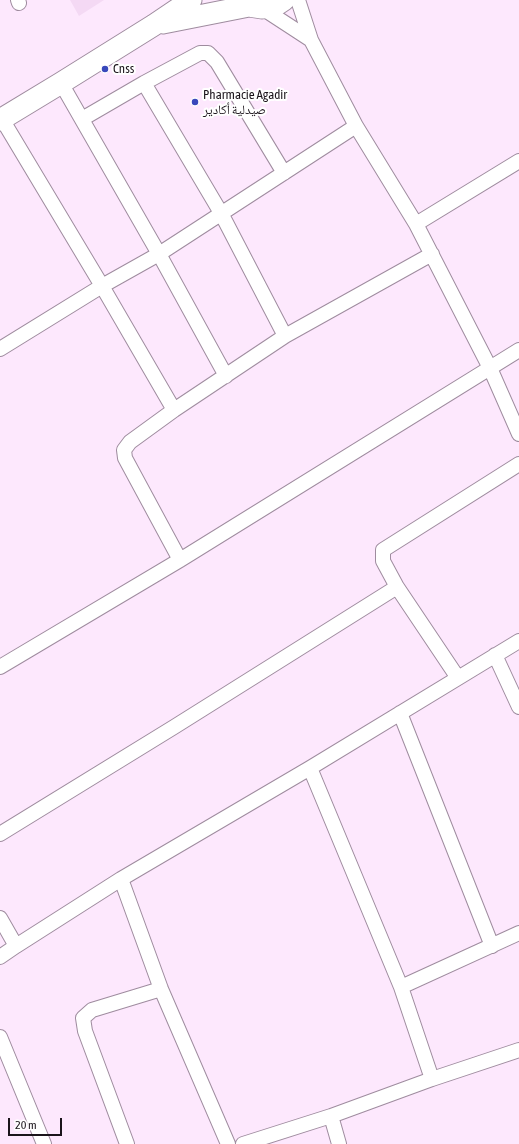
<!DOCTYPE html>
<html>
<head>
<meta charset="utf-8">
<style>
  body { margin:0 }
  #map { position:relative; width:519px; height:1144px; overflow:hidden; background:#fde8fd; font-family:"Asap Condensed",sans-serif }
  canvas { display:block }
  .scale { position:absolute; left:8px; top:1118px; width:54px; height:18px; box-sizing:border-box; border:2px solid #1b141b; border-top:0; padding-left:5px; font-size:12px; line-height:14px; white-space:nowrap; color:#1b141b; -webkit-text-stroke:3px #fff; paint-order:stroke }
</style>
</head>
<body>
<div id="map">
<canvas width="519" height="1144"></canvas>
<div class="scale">20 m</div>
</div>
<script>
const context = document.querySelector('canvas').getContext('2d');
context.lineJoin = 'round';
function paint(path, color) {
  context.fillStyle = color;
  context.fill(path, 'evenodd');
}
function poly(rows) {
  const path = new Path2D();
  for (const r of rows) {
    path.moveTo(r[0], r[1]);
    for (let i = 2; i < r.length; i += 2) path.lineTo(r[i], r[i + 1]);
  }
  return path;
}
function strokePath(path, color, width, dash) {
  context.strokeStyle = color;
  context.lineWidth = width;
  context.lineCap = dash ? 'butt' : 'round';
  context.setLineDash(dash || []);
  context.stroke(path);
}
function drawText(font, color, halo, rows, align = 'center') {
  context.font = font + ' "Asap Condensed","Noto Naskh Arabic",sans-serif';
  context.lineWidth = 4;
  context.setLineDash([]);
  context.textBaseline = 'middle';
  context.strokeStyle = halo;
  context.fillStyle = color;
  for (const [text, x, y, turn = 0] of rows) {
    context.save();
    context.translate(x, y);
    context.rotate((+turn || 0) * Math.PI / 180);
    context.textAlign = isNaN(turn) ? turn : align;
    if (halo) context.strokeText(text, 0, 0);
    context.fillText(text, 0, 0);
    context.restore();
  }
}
const built = poly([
  [70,0,104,0,79,16]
]);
const street = poly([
  [18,0,19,3],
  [298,0,311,40,356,126,416,224,490,368,519,434],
  [262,8,311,40],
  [61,83,159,254,226,376],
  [144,83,200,53,208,53,217,62,284,173],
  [2,119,102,286,174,410],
  [82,119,144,83,221,213,285,336],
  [416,224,519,161],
  [0,349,102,286,159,254,356,126],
  [180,560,125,458,124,450,130,442,174,410,285,336,432,254],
  [397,587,383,561,383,550,519,464],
  [495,655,519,707],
  [0,667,180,560,519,350],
  [400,713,492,946],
  [310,768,401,987,432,1079],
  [0,834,174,727,397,587,458,678],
  [121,879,161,989,228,1144],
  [0,918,16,946],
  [0,957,16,946,121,879,310,768,519,641],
  [401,987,519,933],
  [0,1037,44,1144],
  [331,1116,339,1144],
  [127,1144,85,1031,83,1018,92,1010,161,989],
  [243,1144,331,1116,432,1079,519,1050]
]);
const secondary = poly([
  [163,23,249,6,262,8,275,6,284,0],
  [0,120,61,83,154,25,191,0]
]);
const markers = [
  [105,69,4,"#3848bb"],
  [195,102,4,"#3848bb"]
];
const poiNames = [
  ["Cnss",113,69],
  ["Pharmacie Agadir",203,95],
  ["صيدلية أكادير",203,110]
];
paint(built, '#f4d9f4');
strokePath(street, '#9f8c9f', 16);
strokePath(secondary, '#9f8c9f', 23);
strokePath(street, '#fff', 14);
strokePath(secondary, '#fff', 21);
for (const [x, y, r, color] of markers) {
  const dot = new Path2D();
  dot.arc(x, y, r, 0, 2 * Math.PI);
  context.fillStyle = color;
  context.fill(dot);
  strokePath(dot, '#fff', 1.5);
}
drawText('13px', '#1b141b', '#fff', poiNames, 'left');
</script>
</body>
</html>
